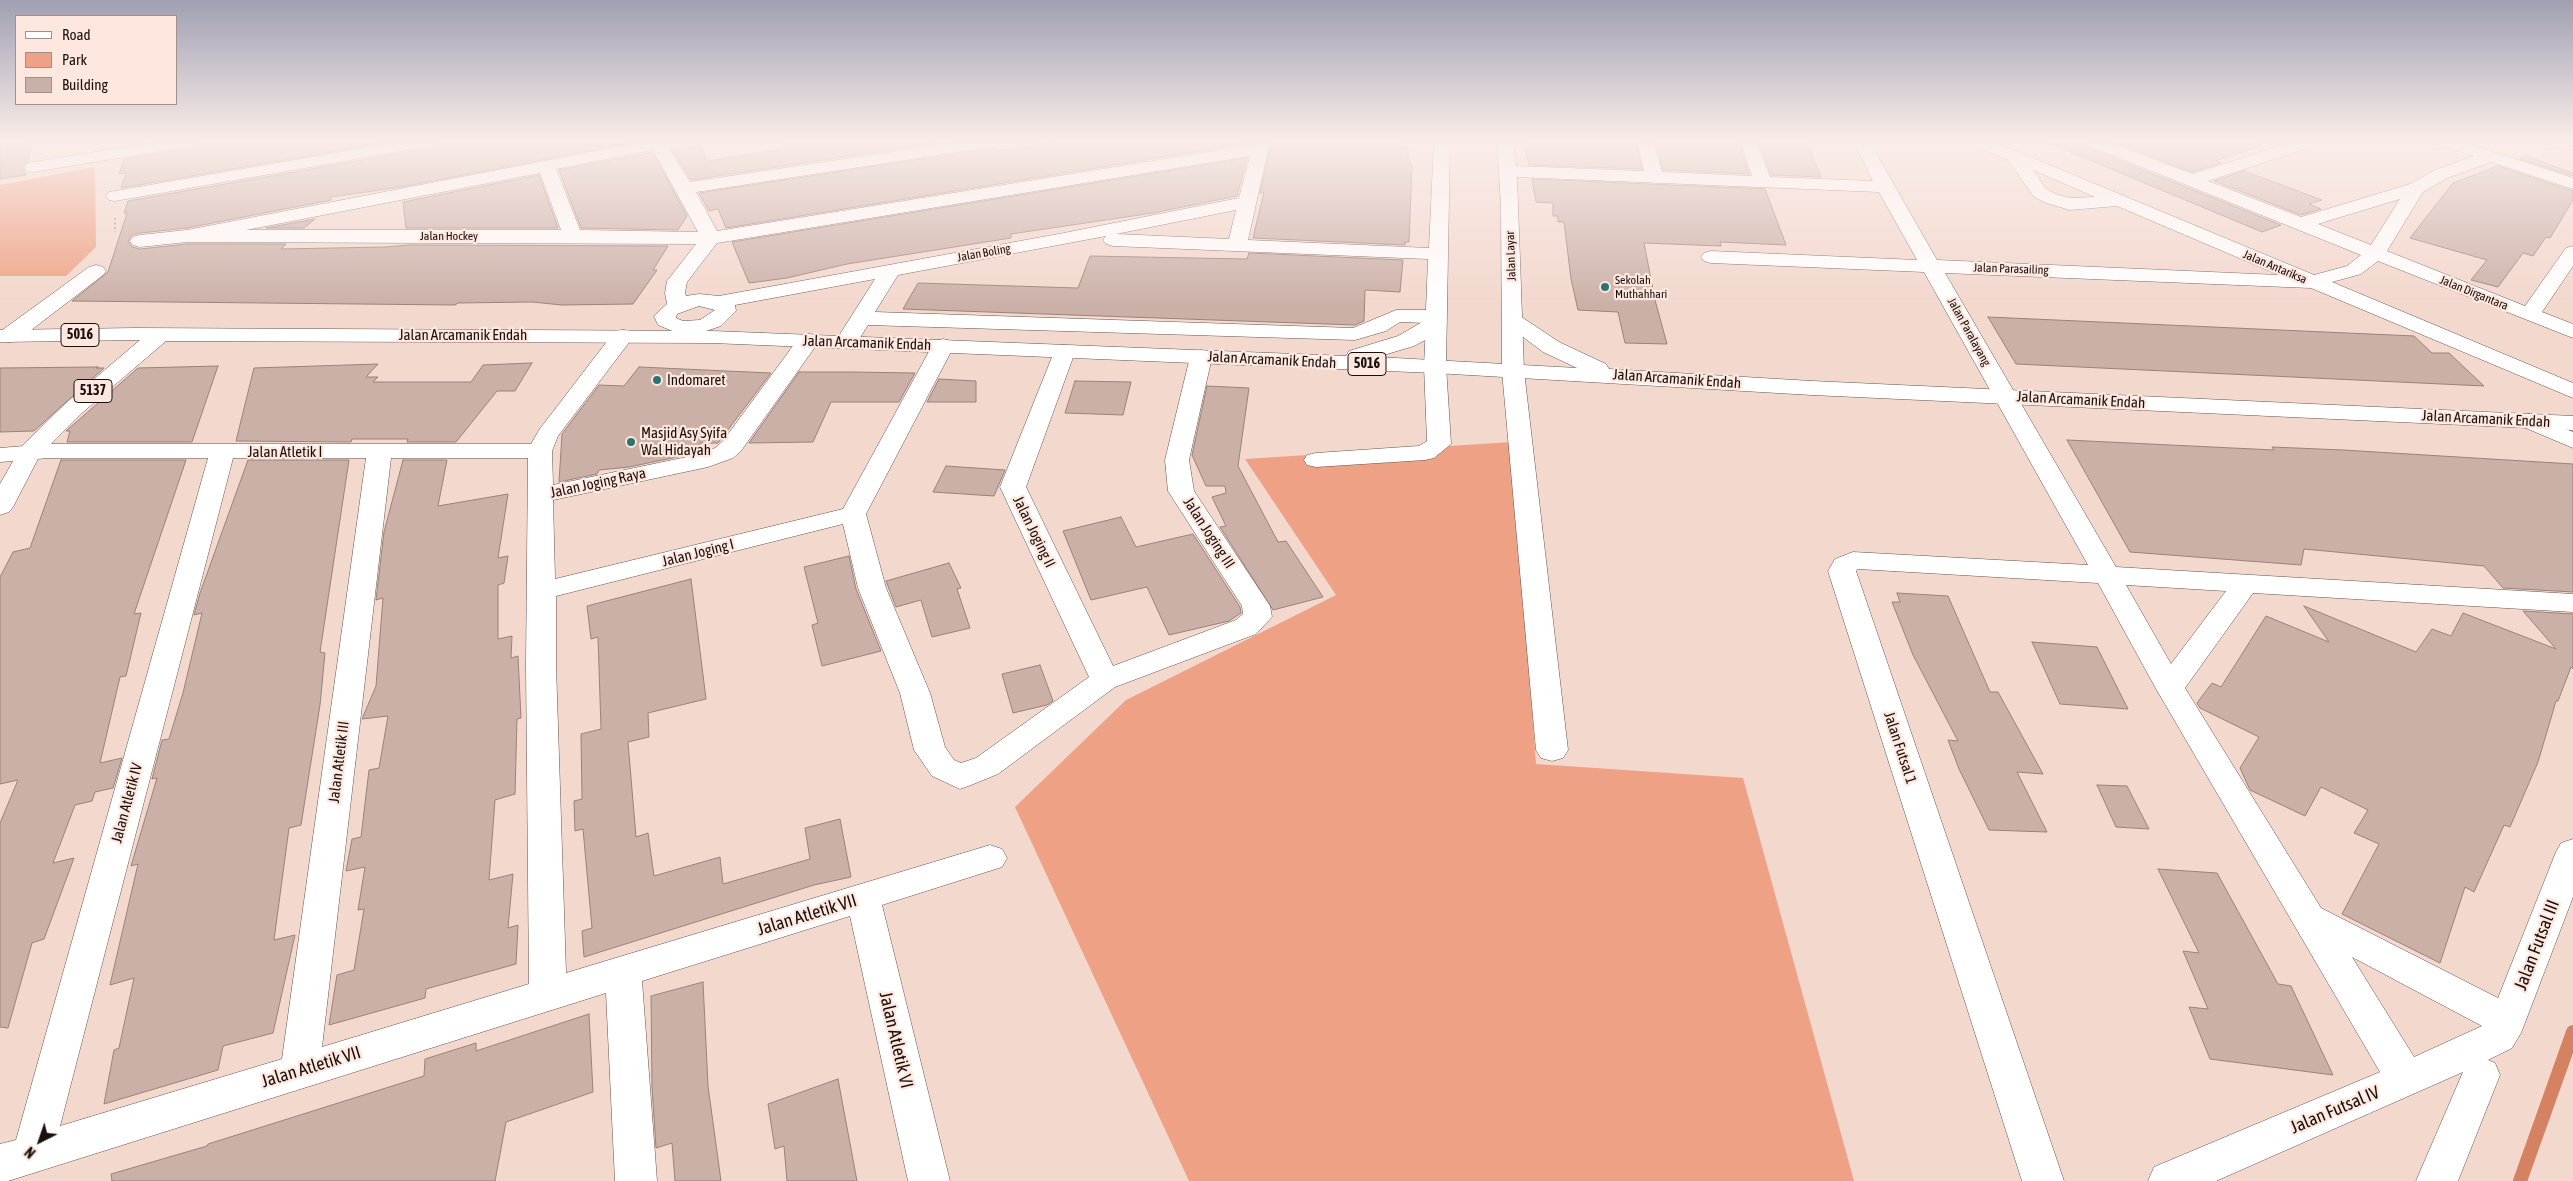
<!DOCTYPE html>
<html>
<head>
<meta charset="utf-8">
<style>
  body { margin:0 }
  #map { position:relative; width:2573px; height:1181px; overflow:hidden; background:#f3d8ce; font-family:"Asap Condensed",sans-serif }
  canvas { display:block }
  .legend { position:absolute; left:15px; top:15px; width:162px; height:90px; box-sizing:border-box; background:#fde7de; border:1px solid #a2918a; margin:0; padding:6px 9px; list-style:none; font-size:15px; color:#19100d }
  .legend li { display:flex; align-items:center; gap:10px; height:25px }
  .legend b { width:25px; border:1px solid #a2918a }
  .north { position:absolute; left:15px; top:1116px; width:50px; height:50px; -webkit-text-stroke:4px #fde7de; paint-order:stroke; rotate:221deg; font-size:14px; font-weight:700; line-height:20px; text-align:center; color:#19100d }
  .north::after { content:''; display:block; margin:auto; width:18px; height:22px; background:#19100d; clip-path:polygon(50% 0,100% 100%,50% 72%,0 100%) }
</style>
</head>
<body>
<div id="map">
<canvas width="2573" height="1181"></canvas>
<ul class="legend">
<li><b style="height:6px;background:#fff"></b>Road</li>
<li><b style="height:14px;background:#eea184"></b>Park</li>
<li><b style="height:14px;background:#cbb0a7"></b>Building</li>
</ul>
<div class="north">N</div>
</div>
<script>
const context = document.querySelector('canvas').getContext('2d');
context.lineJoin = 'round';
function paint(path, color) {
  context.fillStyle = color;
  context.fill(path, 'evenodd');
}
function poly(rows) {
  const path = new Path2D();
  for (const r of rows) {
    path.moveTo(r[0], r[1]);
    for (let i = 2; i < r.length; i += 2) path.lineTo(r[i], r[i + 1]);
  }
  return path;
}
function strokePath(path, color, width, dash) {
  context.strokeStyle = color;
  context.lineWidth = width;
  context.lineCap = dash ? 'butt' : 'round';
  context.setLineDash(dash || []);
  context.stroke(path);
}
function drawText(font, color, halo, rows, align = 'center') {
  context.font = font + ' "Asap Condensed",sans-serif';
  context.lineWidth = 4.5;
  context.setLineDash([]);
  context.textBaseline = 'middle';
  context.strokeStyle = halo;
  context.fillStyle = color;
  for (const [text, x, y, turn = 0] of rows) {
    context.save();
    context.translate(x, y);
    context.rotate((+turn || 0) * Math.PI / 180);
    context.textAlign = isNaN(turn) ? turn : align;
    if (halo) context.strokeText(text, 0, 0);
    context.fillText(text, 0, 0);
    context.restore();
  }
}
const green = poly([
  [95,167,96,247,66,276,0,276,0,185],
  [1512,442,1536,764,1743,778,1854,1181,1189,1181,1015,807,1126,700,1336,595,1245,459]
]);
const stream = poly([
  [2520,1181,2573,1032]
]);
const building = poly([
  [0,141,32,141,28,161,22,167,26,175,0,179,0,141],
  [202,141,396,141,121,188,126,173,119,174,124,159,198,147,202,141],
  [441,141,640,141,401,187,331,197,331,200,187,228,140,233,132,235,128,241,132,247,140,249,187,244,286,244,281,249,385,247,409,245,668,246,653,270,657,270,633,304,562,305,532,302,458,303,455,305,72,301,108,272,127,213,124,213,128,201,437,147,441,141],
  [781,141,951,141,691,180,672,150,700,145,707,161,784,149,781,141],
  [1057,141,1252,141,1251,143,726,228,718,209,709,211,699,193,962,153,997,149,998,151,1057,141],
  [1272,141,1397,141,1397,146,1408,146,1408,161,1410,161,1410,165,1412,165,1409,242,1405,242,1405,245,1253,238,1264,192,1260,193,1272,141],
  [1524,141,1635,141,1642,169,1529,165,1524,141],
  [1655,141,1738,141,1749,174,1663,170,1655,141],
  [1758,141,1806,141,1821,177,1771,175,1758,141],
  [2044,141,2083,141,2086,147,2281,225,2262,232,2044,141],
  [2111,141,2260,141,2261,146,2215,161,2221,163,2192,172,2111,141],
  [649,153,653,153,687,216,678,230,581,228,559,170,649,153],
  [2526,156,2573,173,2573,176,2520,159,2526,156],
  [1247,158,1237,196,1153,213,1011,234,1011,238,847,264,787,278,749,283,732,242,1247,158],
  [2498,166,2573,191,2573,200,2550,238,2546,237,2533,256,2523,253,2498,287,2471,280,2487,260,2410,238,2453,183,2498,166],
  [2244,171,2322,200,2309,204,2321,209,2301,215,2214,181,2244,171],
  [539,175,558,228,406,228,403,202,539,175],
  [1532,179,1765,189,1786,245,1720,242,1721,246,1644,243,1655,300,1667,344,1625,343,1618,312,1578,310,1571,279,1564,222,1558,222,1558,216,1553,216,1553,203,1536,202,1532,179],
  [315,219,304,228,266,228,315,219],
  [1249,253,1403,260,1400,292,1365,290,1364,321,1355,325,903,309,918,283,1078,288,1090,256,1247,259,1249,253],
  [1988,317,2414,336,2432,353,2449,353,2484,386,2016,364,1988,317],
  [532,363,515,391,497,391,456,442,407,442,408,439,352,439,351,442,236,441,254,368,378,364,366,377,378,377,373,382,471,382,483,365,532,363],
  [218,366,192,442,67,442,70,431,66,431,138,368,218,366],
  [98,367,96,368,104,368,34,431,0,432,0,368,98,367],
  [639,367,771,373,718,443,700,443,696,453,629,467,599,470,597,474,559,482,562,434,599,385,624,386,639,367],
  [799,372,851,372,915,373,899,402,831,402,813,442,749,443,799,372],
  [939,379,976,381,976,402,927,402,939,379],
  [1075,381,1131,382,1123,415,1065,413,1075,381],
  [1207,386,1249,388,1238,466,1278,542,1286,541,1323,597,1273,610,1220,527,1226,526,1212,497,1226,493,1225,486,1206,486,1192,455,1207,386],
  [2067,440,2274,450,2272,447,2343,450,2573,464,2573,592,2503,588,2484,566,2304,549,2301,565,2130,552,2067,440],
  [61,460,186,460,134,614,141,613,126,676,120,677,100,763,122,758,113,788,95,792,92,801,75,805,53,863,74,858,44,939,32,943,8,1028,0,1027,0,823,18,780,0,784,0,577,13,552,30,548,61,460],
  [248,460,349,460,320,652,325,653,320,705,301,825,289,828,274,940,295,935,273,1033,223,1046,218,1070,104,1104,114,1050,119,1048,134,978,110,985,138,864,131,866,157,778,152,779,162,740,169,739,183,693,202,613,194,615,200,593,248,460],
  [403,460,447,460,438,506,508,494,498,558,508,556,504,583,498,585,498,639,512,636,511,658,518,656,521,718,517,719,515,794,495,800,489,880,513,874,508,928,518,925,516,964,426,989,425,998,329,1025,337,975,354,970,364,909,358,910,365,867,346,871,352,839,361,837,369,770,379,768,388,716,362,719,376,686,383,598,376,600,384,532,403,460],
  [946,466,1005,470,994,496,933,492,946,466],
  [1121,517,1136,547,1193,534,1240,607,1241,613,1229,621,1169,635,1147,587,1091,600,1063,531,1121,517],
  [849,556,856,589,881,651,822,666,812,625,818,623,804,567,849,556],
  [949,563,961,588,957,589,970,628,932,637,921,600,896,607,886,581,949,563],
  [691,579,706,699,648,713,649,737,628,742,636,837,648,833,654,876,720,857,723,884,810,859,805,828,840,819,851,877,814,885,584,957,582,931,592,928,583,829,575,831,574,801,582,799,581,734,601,729,598,637,591,639,587,606,691,579],
  [1897,593,1948,596,1990,692,1998,692,2043,774,2017,772,2047,832,1989,830,1959,769,1948,740,1958,741,1913,655,1892,602,1900,602,1897,593],
  [2304,606,2416,652,2432,629,2451,636,2463,613,2556,649,2523,611,2573,614,2573,669,2571,667,2558,701,2556,701,2538,762,2510,827,2504,825,2474,892,2465,887,2440,963,2342,914,2379,844,2354,833,2368,810,2321,787,2305,816,2250,790,2240,768,2259,737,2200,708,2197,703,2212,683,2221,687,2266,616,2329,642,2304,606],
  [2032,642,2097,647,2128,709,2060,704,2032,642],
  [1040,665,1053,701,1047,705,1013,713,1002,674,1040,665],
  [2097,785,2127,786,2149,829,2116,827,2097,785],
  [2158,869,2217,873,2278,984,2291,986,2333,1075,2210,1059,2189,1007,2208,1009,2183,951,2199,953,2158,869],
  [703,982,708,1086,721,1181,675,1181,672,1143,656,1148,652,1086,651,996,703,982],
  [589,1014,593,1092,506,1122,495,1181,112,1181,111,1174,207,1146,208,1144,424,1076,425,1059,476,1043,476,1051,589,1014],
  [838,1079,857,1181,787,1181,784,1146,775,1149,768,1104,838,1079]
]);
const path = poly([
  [115,218,115,232]
]);
const minor = poly([
  [164,141,200,141,198,145,192,146,33,172,27,171,24,167,27,163,33,162,164,141],
  [404,141,439,141,437,145,431,146,115,201,109,200,106,196,109,192,115,191,404,141],
  [648,141,683,141,681,145,668,147,690,182,966,141,1005,141,1003,145,997,146,696,192,717,231,1252,145,1254,141,1270,141,1248,240,1429,248,1434,141,1450,141,1446,366,1451,444,1434,458,1425,460,1316,467,1307,465,1304,460,1307,455,1316,453,1419,446,1427,441,1424,366,1426,323,1400,322,1386,331,1355,340,868,325,854,347,846,348,838,347,835,342,875,279,735,305,736,311,721,326,703,332,680,334,658,325,654,316,667,304,665,293,667,281,696,244,187,242,140,247,133,245,130,241,133,237,140,235,187,230,648,141],
  [653,150,698,232,580,230,556,169,653,150],
  [1250,156,1239,198,1064,233,719,296,699,294,686,296,685,293,687,282,717,243,1250,156],
  [540,173,561,230,246,230,540,173],
  [1236,210,1229,239,1116,234,1236,210],
  [1106,236,1103,240,1106,244,1113,246,1428,259,1426,310,1396,310,1353,328,875,312,898,275,1106,236],
  [699,306,715,310,700,320,683,321,676,318,677,314,699,306],
  [1497,141,1513,141,1516,166,1644,171,1637,141,1653,141,1662,172,1752,176,1740,141,1756,141,1770,177,1873,181,1853,141,1869,141,1937,260,2279,275,2117,206,2070,210,2046,203,2034,197,2008,160,1972,145,1970,141,1992,141,2314,275,2347,266,2361,255,2087,145,2085,141,2107,141,2192,174,2295,141,2319,141,2317,145,2208,181,2301,217,2410,184,2435,170,2474,156,2439,145,2437,141,2460,141,2573,178,2573,189,2491,162,2447,178,2423,192,2387,251,2525,306,2566,248,2573,246,2573,266,2542,312,2573,324,2573,338,2378,261,2361,274,2332,282,2573,383,2573,398,2311,288,1945,273,2116,567,2573,594,2573,612,2253,593,2185,688,2321,908,2498,998,2556,852,2561,843,2573,839,2573,897,2521,1033,2512,1048,2488,1060,2495,1063,2500,1075,2458,1181,2416,1181,2463,1072,2216,1181,2148,1181,2154,1167,2380,1072,2155,687,2098,583,1858,569,1856,571,2064,1181,2022,1181,1828,571,1835,559,1853,552,2088,565,1924,272,1711,263,1704,261,1701,257,1704,253,1711,251,1917,260,1879,192,1517,177,1524,371,1568,750,1563,758,1552,761,1541,758,1536,750,1502,371,1501,205,1497,141],
  [2033,170,2095,197,2071,198,2058,195,2046,189,2033,170],
  [2400,199,2371,245,2318,224,2400,199],
  [2126,585,2226,591,2171,664,2126,585],
  [2352,957,2482,1026,2414,1057,2352,957],
  [2548,141,2573,141,2573,151,2550,145,2548,141],
  [96,265,103,267,106,271,103,275,17,341,9,342,1,341,1,331,89,267,96,265],
  [623,330,631,331,634,336,558,436,552,451,553,485,701,454,715,448,723,441,801,335,809,334,817,335,820,340,741,451,733,458,708,467,553,500,555,579,843,509,932,346,935,341,943,339,951,341,954,346,866,514,886,588,930,693,945,747,954,760,961,763,976,758,1089,677,1000,487,1056,347,1064,345,1072,347,1075,352,1026,487,1113,666,1236,620,1243,614,1242,606,1168,491,1165,460,1190,357,1193,352,1201,350,1209,352,1212,357,1189,460,1194,491,1270,606,1272,617,1256,634,1115,687,998,774,971,785,960,789,932,776,914,750,900,693,858,588,843,524,556,596,556,665,566,973,990,845,1002,849,1007,858,1002,867,882,905,950,1181,908,1181,850,916,642,981,657,1181,615,1181,606,993,8,1181,0,1181,0,1144,16,1140,208,458,49,458,0,462,0,448,49,444,531,444,539,430,615,331,623,330],
  [233,458,366,458,282,1059,60,1126,233,458],
  [391,458,528,458,526,665,529,984,322,1047,391,458],
  [2529,414,2573,432,2573,448,2521,426,2517,421,2521,416,2529,414]
]);
const major = poly([
  [1513,314,1520,316,1559,342,1606,364,1609,369,1812,381,2573,416,2573,430,1812,395,1435,373,712,343,166,341,82,413,40,455,13,507,9,512,0,515,0,484,21,447,66,403,140,340,0,342,0,330,136,328,712,331,1346,356,1349,351,1398,336,1429,318,1436,316,1443,318,1447,322,1433,336,1414,346,1377,357,1577,368,1543,352,1506,324,1502,320,1506,316,1513,314]
]);
const markers = [
  [1605,287,5,"#2b7471"],
  [657,380,5,"#2b7471"],
  [631,442,5,"#2b7471"]
];
const farStreetnames = [
  ["Jalan Hockey",449,236],
  ["Jalan Boling",984,253,-10],
  ["Jalan Layar",1511,256,-92],
  ["Jalan Antariksa",2275,267,23],
  ["Jalan Parasailing",2011,269,2],
  ["Jalan Dirgantara",2474,293,22],
  ["Jalan Paralayang",1969,332,61]
];
const farPoinames = [
  ["Sekolah",1615,280],
  ["Muthahhari",1615,294]
];
const shields = [
  [80,335,38],
  [1367,364,38],
  [93,391,38]
];
const shieldNames = [
  ["5016",80,335],
  ["5016",1367,364],
  ["5137",93,391]
];
const streetNames = [
  ["Jalan Arcamanik Endah",463,335],
  ["Jalan Arcamanik Endah",867,343,2],
  ["Jalan Arcamanik Endah",1272,360,3],
  ["Jalan Arcamanik Endah",1677,379,4],
  ["Jalan Arcamanik Endah",2081,400,3],
  ["Jalan Arcamanik Endah",2486,419,3],
  ["Jalan Atletik I",285,452],
  ["Jalan Joging Raya",598,483,-12],
  ["Jalan Joging II",1034,532,64],
  ["Jalan Joging III",1209,533,57],
  ["Jalan Joging I",698,553,-14],
  ["Jalan Futsal 1",1900,748,72],
  ["Jalan Atletik III",339,762,-83],
  ["Jalan Atletik IV",127,803,-75]
];
const poiNames = [
  ["Indomaret",667,380],
  ["Masjid Asy Syifa",641,433],
  ["Wal Hidayah",641,450]
];
const nearStreetnames = [
  ["Jalan Atletik VII",807,915,-17],
  ["Jalan Futsal III",2537,945,-69],
  ["Jalan Atletik VI",896,1040,77],
  ["Jalan Atletik VII",311,1067,-17],
  ["Jalan Futsal IV",2335,1110,-23]
];
paint(green, '#eea184');
strokePath(stream, '#d48262', 14);
paint(building, '#cbb0a7');
strokePath(building, '#9a8278', 1);
strokePath(minor, '#6a534a', 1);
strokePath(major, '#6a534a', 1);
strokePath(path, '#b19b94', 2, [2, 2.5]);
paint(minor, '#fff');
paint(major, '#fff');
const sky = context.createLinearGradient(0, 0, 0, 306);
sky.addColorStop(0, '#a0a0b2');
sky.addColorStop(0.46, '#faede9');
sky.addColorStop(1, '#faede900');
context.fillStyle = sky;
context.fillRect(0, 0, 2573, 306);
for (const [x, y, r, color] of markers) {
  const dot = new Path2D();
  dot.arc(x, y, r, 0, 2 * Math.PI);
  context.fillStyle = color;
  context.fill(dot);
  strokePath(dot, '#fde7de', 2);
}
drawText('12px', '#19100d', '#fde7de', farStreetnames);
drawText('12px', '#19100d', '#fde7de', farPoinames, 'left');
for (const [x, y, w] of shields) {
  const box = new Path2D();
  box.roundRect(x - w / 2, y - 11.5, w, 23, 4);
  context.fillStyle = '#fde7de';
  context.fill(box);
  strokePath(box, '#19100d', 1);
}
drawText('bold 14px', '#19100d', null, shieldNames);
drawText('15px', '#19100d', '#fde7de', streetNames);
drawText('15px', '#19100d', '#fde7de', poiNames, 'left');
drawText('18px', '#19100d', '#fde7de', nearStreetnames);
</script>
</body>
</html>
